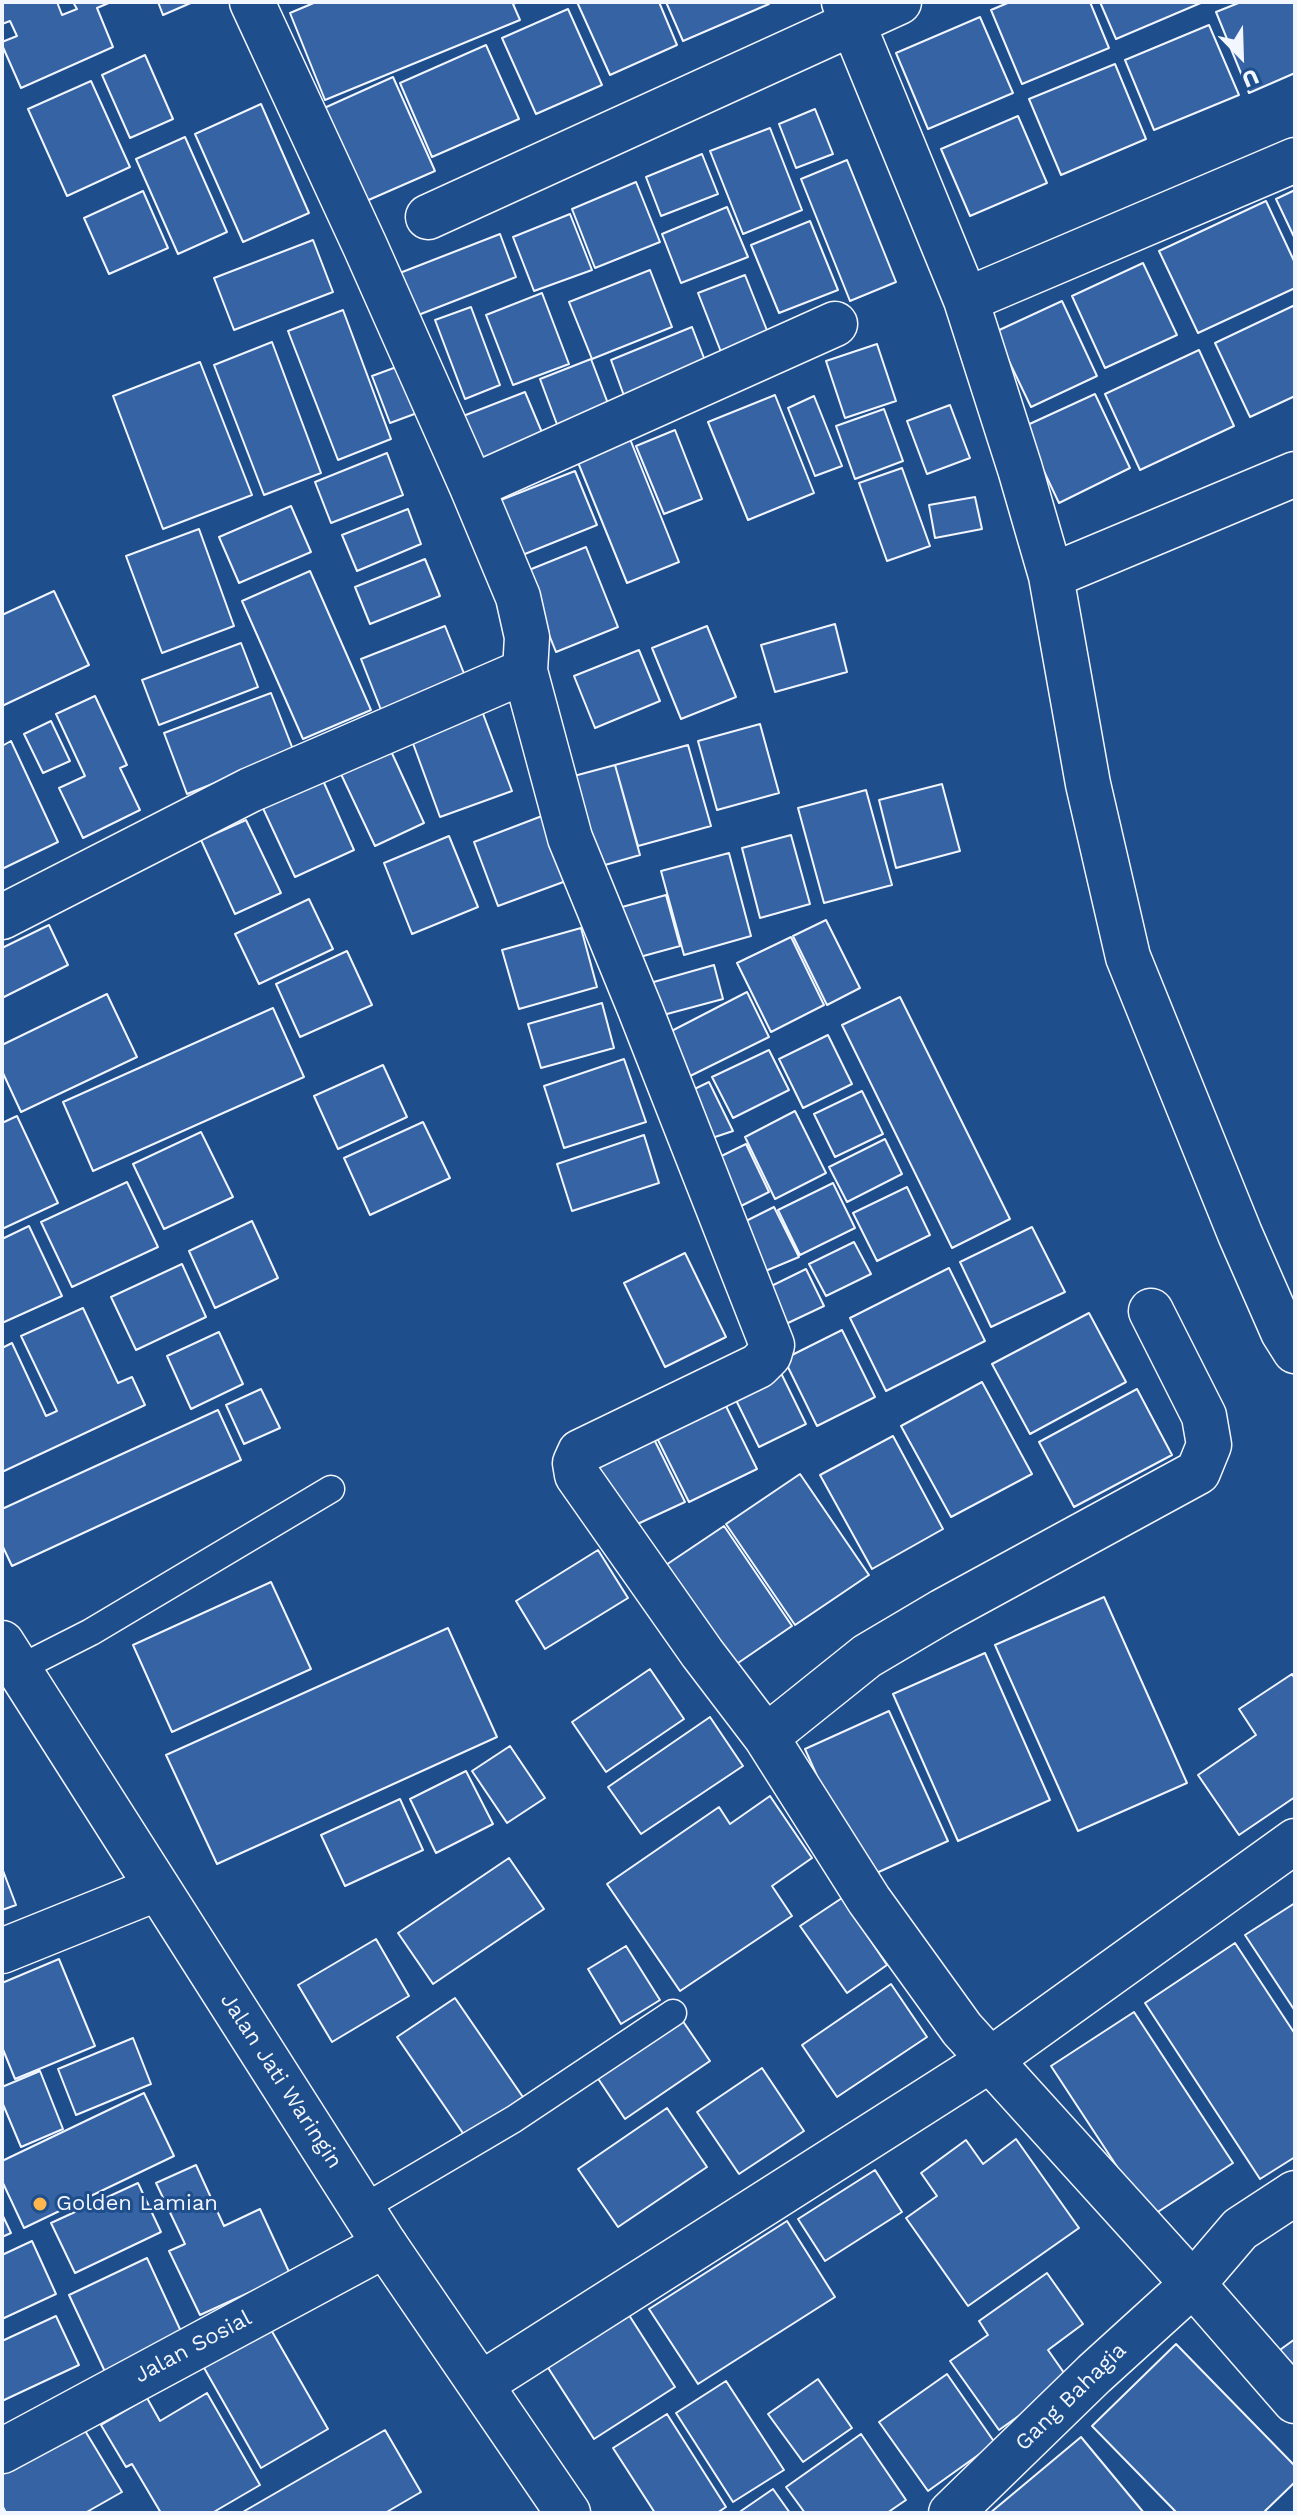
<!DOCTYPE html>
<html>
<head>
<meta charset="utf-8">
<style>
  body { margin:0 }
  #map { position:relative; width:1297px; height:2515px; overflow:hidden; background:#1f4e8c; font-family:"Work Sans",sans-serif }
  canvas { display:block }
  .frame { position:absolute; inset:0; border:4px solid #f2f6ff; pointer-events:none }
  .north { position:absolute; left:1201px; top:16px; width:80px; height:80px; -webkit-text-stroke:6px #1f4e8c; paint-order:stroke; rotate:157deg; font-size:22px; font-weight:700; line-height:32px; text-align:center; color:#f2f6ff }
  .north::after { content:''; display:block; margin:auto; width:28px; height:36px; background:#f2f6ff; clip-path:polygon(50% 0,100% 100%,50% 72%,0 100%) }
</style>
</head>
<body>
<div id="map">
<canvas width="1297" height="2515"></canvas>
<div class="frame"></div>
<div class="north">U</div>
</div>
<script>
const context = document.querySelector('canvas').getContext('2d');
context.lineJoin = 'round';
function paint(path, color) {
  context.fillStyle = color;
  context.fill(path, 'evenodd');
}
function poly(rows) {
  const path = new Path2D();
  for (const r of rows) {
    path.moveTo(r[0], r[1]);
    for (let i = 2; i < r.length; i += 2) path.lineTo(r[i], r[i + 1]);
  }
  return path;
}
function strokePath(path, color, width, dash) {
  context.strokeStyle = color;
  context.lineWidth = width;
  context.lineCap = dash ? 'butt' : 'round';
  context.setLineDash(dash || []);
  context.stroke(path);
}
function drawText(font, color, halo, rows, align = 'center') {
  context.font = font + ' "Work Sans",sans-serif';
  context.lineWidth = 6;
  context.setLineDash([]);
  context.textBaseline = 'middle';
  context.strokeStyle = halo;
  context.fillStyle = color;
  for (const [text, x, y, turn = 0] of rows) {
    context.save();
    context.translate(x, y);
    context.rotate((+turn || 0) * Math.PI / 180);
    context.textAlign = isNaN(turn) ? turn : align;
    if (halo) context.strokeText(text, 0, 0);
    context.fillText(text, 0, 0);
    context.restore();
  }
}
const building = poly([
  [2,2,57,2,62,15,77,9,73,2,111,2,97,8,113,47,21,88,2,45,2,42,17,36,10,21,2,24,2,2],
  [158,2,193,2,163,15,158,2],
  [316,2,519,2,513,4,520,20,325,100,290,13,316,2],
  [577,2,659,2,677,45,610,75,577,2],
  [666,2,769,2,769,4,683,41,666,2],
  [1010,2,1090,2,1109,48,1022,84,991,10,1010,2],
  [1100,2,1203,2,1116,39,1100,2],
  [1241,2,1295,2,1295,73,1249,93,1216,12,1241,2],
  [568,9,602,85,536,114,502,38,568,9],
  [980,17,1013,93,928,129,896,53,980,17],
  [1209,25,1239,95,1154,130,1125,60,1209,25],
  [486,45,519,119,432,157,400,83,486,45],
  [145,55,173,119,130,138,102,75,145,55],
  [1115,64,1146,139,1061,175,1029,99,1115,64],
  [393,77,435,171,364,202,322,109,393,77],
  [91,81,130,167,67,196,28,109,91,81],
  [261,104,309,213,243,242,195,134,261,104],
  [815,109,833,154,796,168,779,124,815,109],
  [1018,116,1047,183,970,216,941,149,1018,116],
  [770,128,802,210,743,234,710,151,770,128],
  [185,137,227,232,178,254,136,159,185,137],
  [702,154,718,194,661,216,646,177,702,154],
  [847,160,896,282,850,301,801,179,847,160],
  [636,182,660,242,595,268,572,209,636,182],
  [1295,190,1295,239,1276,199,1295,190],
  [143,191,168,248,109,274,84,218,143,191],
  [1266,201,1295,263,1295,288,1198,333,1159,251,1266,201],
  [727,207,748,257,681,283,662,234,727,207],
  [570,214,592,270,534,291,513,237,570,214],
  [810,221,838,290,779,313,751,245,810,221],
  [500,234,516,277,408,319,392,276,500,234],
  [313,240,333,292,234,330,214,278,313,240],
  [1143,263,1177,335,1105,368,1072,296,1143,263],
  [650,270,672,327,592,359,569,302,650,270],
  [745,275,770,338,723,357,698,293,745,275],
  [542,293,569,364,513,385,486,315,542,293],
  [1062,301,1097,376,1031,407,995,332,1062,301],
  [1295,305,1295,396,1250,417,1215,343,1295,305],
  [471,307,500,385,465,399,435,320,471,307],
  [343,310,391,439,338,460,288,331,343,310],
  [692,327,709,371,627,404,611,360,692,327],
  [272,342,321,473,264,495,214,365,272,342],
  [877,344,896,401,845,418,826,361,877,344],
  [1199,350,1234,426,1140,470,1105,394,1199,350],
  [591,359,612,414,561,435,540,379,591,359],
  [200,362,252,495,163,529,113,396,200,362],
  [410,362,428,409,390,423,372,376,410,362],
  [525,392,546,442,479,468,458,418,525,392],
  [1095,394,1130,468,1059,503,1023,427,1095,394],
  [775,395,814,493,748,520,708,422,775,395],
  [814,396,842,466,815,476,788,408,814,396],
  [950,405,970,458,927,474,907,421,950,405],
  [884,409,903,461,855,479,836,426,884,409],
  [675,430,702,499,664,514,636,446,675,430],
  [630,439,679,562,627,583,577,460,630,439],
  [387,453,403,495,331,523,315,482,387,453],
  [902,468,930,546,887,561,859,483,902,468],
  [575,471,597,525,510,560,488,505,575,471],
  [975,497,982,529,935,538,929,505,975,497],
  [291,506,311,552,239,583,219,537,291,506],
  [408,509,421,544,357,571,342,535,408,509],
  [199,529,234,626,162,653,126,556,199,529],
  [586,547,618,627,556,652,524,572,586,547],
  [425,559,440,596,370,624,355,587,425,559],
  [310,571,371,710,303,739,242,601,310,571],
  [54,591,89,665,2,706,2,615,54,591],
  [835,624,847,672,775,692,761,645,835,624],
  [445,626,469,686,385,720,361,659,445,626],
  [707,626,736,697,681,719,652,648,707,626],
  [241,643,258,687,159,725,142,680,241,643],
  [639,650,660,701,595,728,574,676,639,650],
  [271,693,294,752,187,794,164,733,271,693],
  [95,696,127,765,120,768,140,810,83,838,59,788,85,776,56,714,95,696],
  [482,711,512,791,440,817,411,738,482,711],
  [51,721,70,761,43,773,24,734,51,721],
  [760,724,779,793,717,810,698,741,760,724],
  [11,741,58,842,2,869,2,746,11,741],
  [688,745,711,826,638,846,615,765,688,745],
  [390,749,424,823,375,846,340,772,390,749],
  [615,765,640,855,584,871,559,780,615,765],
  [321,776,354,850,295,877,261,804,321,776],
  [942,784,960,851,896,868,879,800,942,784],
  [866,790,892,885,824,903,798,808,866,790],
  [542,816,566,881,498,906,474,842,542,816],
  [246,820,281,893,235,914,201,840,246,820],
  [791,835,810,904,760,918,742,848,791,835],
  [449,836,478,907,412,934,384,863,449,836],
  [729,853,751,936,684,955,661,871,729,853],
  [666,895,680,946,625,961,611,910,666,895],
  [309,899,333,949,259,984,235,934,309,899],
  [826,920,860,988,827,1005,793,936,826,920],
  [49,925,68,965,2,998,2,948,49,925],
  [581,928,597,987,519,1009,502,950,581,928],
  [791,937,824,1005,771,1032,737,963,791,937],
  [347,951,372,1005,300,1037,276,984,347,951],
  [714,965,723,999,652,1018,643,985,714,965],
  [747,992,769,1037,678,1082,658,1038,747,992],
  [107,994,137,1057,21,1112,2,1071,2,1045,107,994],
  [900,997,1010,1219,952,1248,842,1025,900,997],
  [602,1003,614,1048,541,1068,528,1024,602,1003],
  [273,1008,304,1077,93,1171,63,1102,273,1008],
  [828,1035,852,1084,803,1108,779,1059,828,1035],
  [769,1050,789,1090,733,1118,712,1077,769,1050],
  [624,1059,646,1122,564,1148,544,1086,624,1059],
  [383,1065,407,1117,338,1149,314,1096,383,1065],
  [709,1082,733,1131,697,1143,680,1096,709,1082],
  [862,1091,883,1134,835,1157,814,1114,862,1091],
  [795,1111,826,1173,775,1199,745,1137,795,1111],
  [17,1116,58,1203,2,1229,2,1123,17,1116],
  [423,1122,450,1178,370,1215,344,1158,423,1122],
  [201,1132,233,1197,164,1229,133,1164,201,1132],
  [644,1135,659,1183,572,1211,557,1164,644,1135],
  [885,1139,902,1174,847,1202,829,1167,885,1139],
  [746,1144,769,1192,725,1214,703,1165,746,1144],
  [127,1182,158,1247,72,1287,41,1222,127,1182],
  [833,1183,855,1228,800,1255,778,1210,833,1183],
  [907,1187,930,1235,877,1261,853,1213,907,1187],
  [774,1207,799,1257,751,1277,728,1230,774,1207],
  [252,1221,278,1278,215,1308,189,1251,252,1221],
  [29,1226,62,1296,2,1323,2,1239,29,1226],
  [1032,1227,1065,1292,991,1327,960,1262,1032,1227],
  [854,1242,871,1274,826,1296,809,1264,854,1242],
  [685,1253,726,1337,665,1367,624,1283,685,1253],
  [182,1264,206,1317,136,1350,111,1297,182,1264],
  [949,1268,985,1341,886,1391,850,1318,949,1268],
  [806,1269,824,1306,771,1331,753,1295,806,1269],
  [83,1308,118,1383,132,1377,145,1405,2,1472,2,1348,12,1343,46,1416,57,1411,21,1336,83,1308],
  [1089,1313,1126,1382,1030,1434,992,1364,1089,1313],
  [842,1330,875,1397,817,1426,784,1359,842,1330],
  [219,1332,243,1384,191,1409,167,1356,219,1332],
  [779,1369,806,1424,759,1447,732,1392,779,1369],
  [982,1382,1032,1474,951,1517,901,1426,982,1382],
  [261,1389,280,1428,244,1444,226,1405,261,1389],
  [1137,1389,1172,1455,1074,1507,1039,1442,1137,1389],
  [721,1396,757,1469,689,1502,653,1430,721,1396],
  [218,1410,241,1460,12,1566,2,1545,2,1509,218,1410],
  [650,1431,685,1502,618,1533,579,1467,650,1431],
  [893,1436,943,1529,872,1569,820,1475,893,1436],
  [800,1474,869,1575,795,1625,726,1524,800,1474],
  [724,1526,792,1626,722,1674,654,1573,724,1526],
  [598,1550,628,1598,545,1649,516,1601,598,1550],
  [271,1582,311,1669,172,1732,133,1645,271,1582],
  [1104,1597,1187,1783,1078,1831,995,1645,1104,1597],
  [448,1628,497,1737,217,1864,166,1755,448,1628],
  [985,1653,1050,1800,958,1841,893,1694,985,1653],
  [650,1669,684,1719,606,1772,572,1722,650,1669],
  [1292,1674,1295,1679,1295,1797,1239,1835,1198,1775,1256,1735,1239,1709,1292,1674],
  [889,1711,948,1841,863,1879,805,1749,889,1711],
  [710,1717,743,1766,641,1834,608,1787,710,1717],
  [510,1746,545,1798,507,1823,472,1771,510,1746],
  [466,1771,493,1824,436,1853,410,1799,466,1771],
  [770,1796,812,1858,772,1886,792,1916,680,1991,607,1884,719,1807,730,1824,770,1796],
  [400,1799,423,1850,345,1886,321,1835,400,1799],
  [509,1858,544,1909,433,1984,398,1933,509,1858],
  [2,1868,16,1905,2,1910,2,1868],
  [842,1898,887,1965,847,1993,800,1926,842,1898],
  [1295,1903,1295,2011,1245,1935,1295,1903],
  [376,1939,409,1996,332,2042,298,1985,376,1939],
  [1235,1943,1295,2034,1295,2157,1260,2179,1145,2003,1235,1943],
  [626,1946,660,2000,621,2024,588,1969,626,1946],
  [59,1959,95,2046,15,2079,2,2047,2,1983,59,1959],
  [891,1984,927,2037,837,2097,802,2045,891,1984],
  [455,1998,527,2103,469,2142,397,2037,455,1998],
  [1134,2012,1233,2163,1150,2217,1051,2066,1134,2012],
  [678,2014,710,2061,625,2119,593,2071,678,2014],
  [133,2038,151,2084,76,2115,58,2069,133,2038],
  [762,2068,804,2131,739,2174,697,2112,762,2068],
  [40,2071,63,2129,21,2147,2,2102,2,2087,40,2071],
  [144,2093,174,2156,24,2228,2,2181,2,2161,144,2093],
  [667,2108,707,2167,618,2227,578,2169,667,2108],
  [1016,2139,1079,2228,968,2306,906,2218,937,2196,921,2173,966,2140,983,2164,1016,2139],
  [196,2165,224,2226,260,2209,290,2274,200,2315,169,2251,185,2244,156,2183,196,2165],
  [875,2170,902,2212,825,2261,798,2219,875,2170],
  [138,2183,161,2232,75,2273,51,2223,138,2183],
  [2,2214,11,2233,2,2237,2,2214],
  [787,2221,835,2297,698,2384,649,2309,787,2221],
  [32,2241,56,2294,2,2319,2,2255,32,2241],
  [147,2258,185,2340,107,2376,69,2295,147,2258],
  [1047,2273,1083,2324,1048,2350,1069,2380,999,2430,950,2361,988,2335,979,2321,1047,2273],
  [627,2312,675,2387,594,2439,545,2363,627,2312],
  [56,2316,79,2365,2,2401,2,2341,56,2316],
  [266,2321,328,2429,261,2468,199,2359,266,2321],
  [1295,2339,1295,2374,1277,2352,1295,2339],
  [1176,2344,1295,2466,1295,2482,1263,2513,1177,2513,1092,2426,1176,2344],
  [947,2374,995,2443,928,2491,879,2422,947,2374],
  [818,2379,852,2428,803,2462,768,2414,818,2379],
  [726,2381,784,2470,733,2502,676,2413,726,2381],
  [207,2393,260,2485,212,2513,161,2513,132,2464,126,2467,101,2425,147,2398,160,2421,207,2393],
  [667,2414,726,2507,717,2513,655,2513,613,2448,667,2414],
  [81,2424,122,2492,85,2513,6,2513,2,2505,2,2470,81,2424],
  [385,2430,421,2492,385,2513,241,2513,385,2430],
  [861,2434,906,2500,887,2513,805,2513,786,2487,861,2434],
  [1081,2437,1144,2513,990,2513,1081,2437],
  [773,2489,790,2513,738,2513,773,2489]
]);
const service = poly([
  [20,1668,91,1632,331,1489],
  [363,2208,514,2119,673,2013]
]);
const minor = poly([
  [844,2,966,300,1020,469,1051,576,1088,784,1128,957,1240,1234,1283,1332,1295,1351],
  [428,217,899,2],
  [966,300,1295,160],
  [472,487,835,324],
  [1051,576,1295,474],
  [525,671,570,838,640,1009,772,1345,769,1355,758,1366,580,1452,575,1463,577,1475,702,1653,766,1737,869,1900,962,2029,1193,2284,1295,2401],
  [2,917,250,790,525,671,527,637,518,597,472,487,365,246,252,2],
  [766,1737,867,1656,943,1611,1198,1472,1209,1445,1204,1416,1151,1311],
  [2,1951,156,1889],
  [481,2384,990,2060,1295,1841],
  [2,2451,385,2245],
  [951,2513,1094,2374,1193,2284,1240,2229,1295,2193]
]);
const primary = poly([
  [2,1643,385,2245,568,2513]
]);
const markers = [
  [40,2204,8,"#ffb74d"]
];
const streetNames = [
  ["Jalan Jati Waringin",281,2081,57],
  ["Jalan Sosial",193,2347,-28],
  ["Gang Bahagia",1071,2397,-44]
];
const poiNames = [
  ["Golden Lamian",56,2204]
];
paint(building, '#3563a3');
strokePath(building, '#f2f6ff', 2);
strokePath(service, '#f2f6ff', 29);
strokePath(minor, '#f2f6ff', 47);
strokePath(primary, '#f2f6ff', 47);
strokePath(service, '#1f4e8c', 26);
strokePath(minor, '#1f4e8c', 44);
strokePath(primary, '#1f4e8c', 44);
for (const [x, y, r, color] of markers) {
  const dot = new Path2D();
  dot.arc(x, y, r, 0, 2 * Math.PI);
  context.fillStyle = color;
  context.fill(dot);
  strokePath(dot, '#1f4e8c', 3);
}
drawText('22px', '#f2f6ff', '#1f4e8c', streetNames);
drawText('22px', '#f2f6ff', '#1f4e8c', poiNames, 'left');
</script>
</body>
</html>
